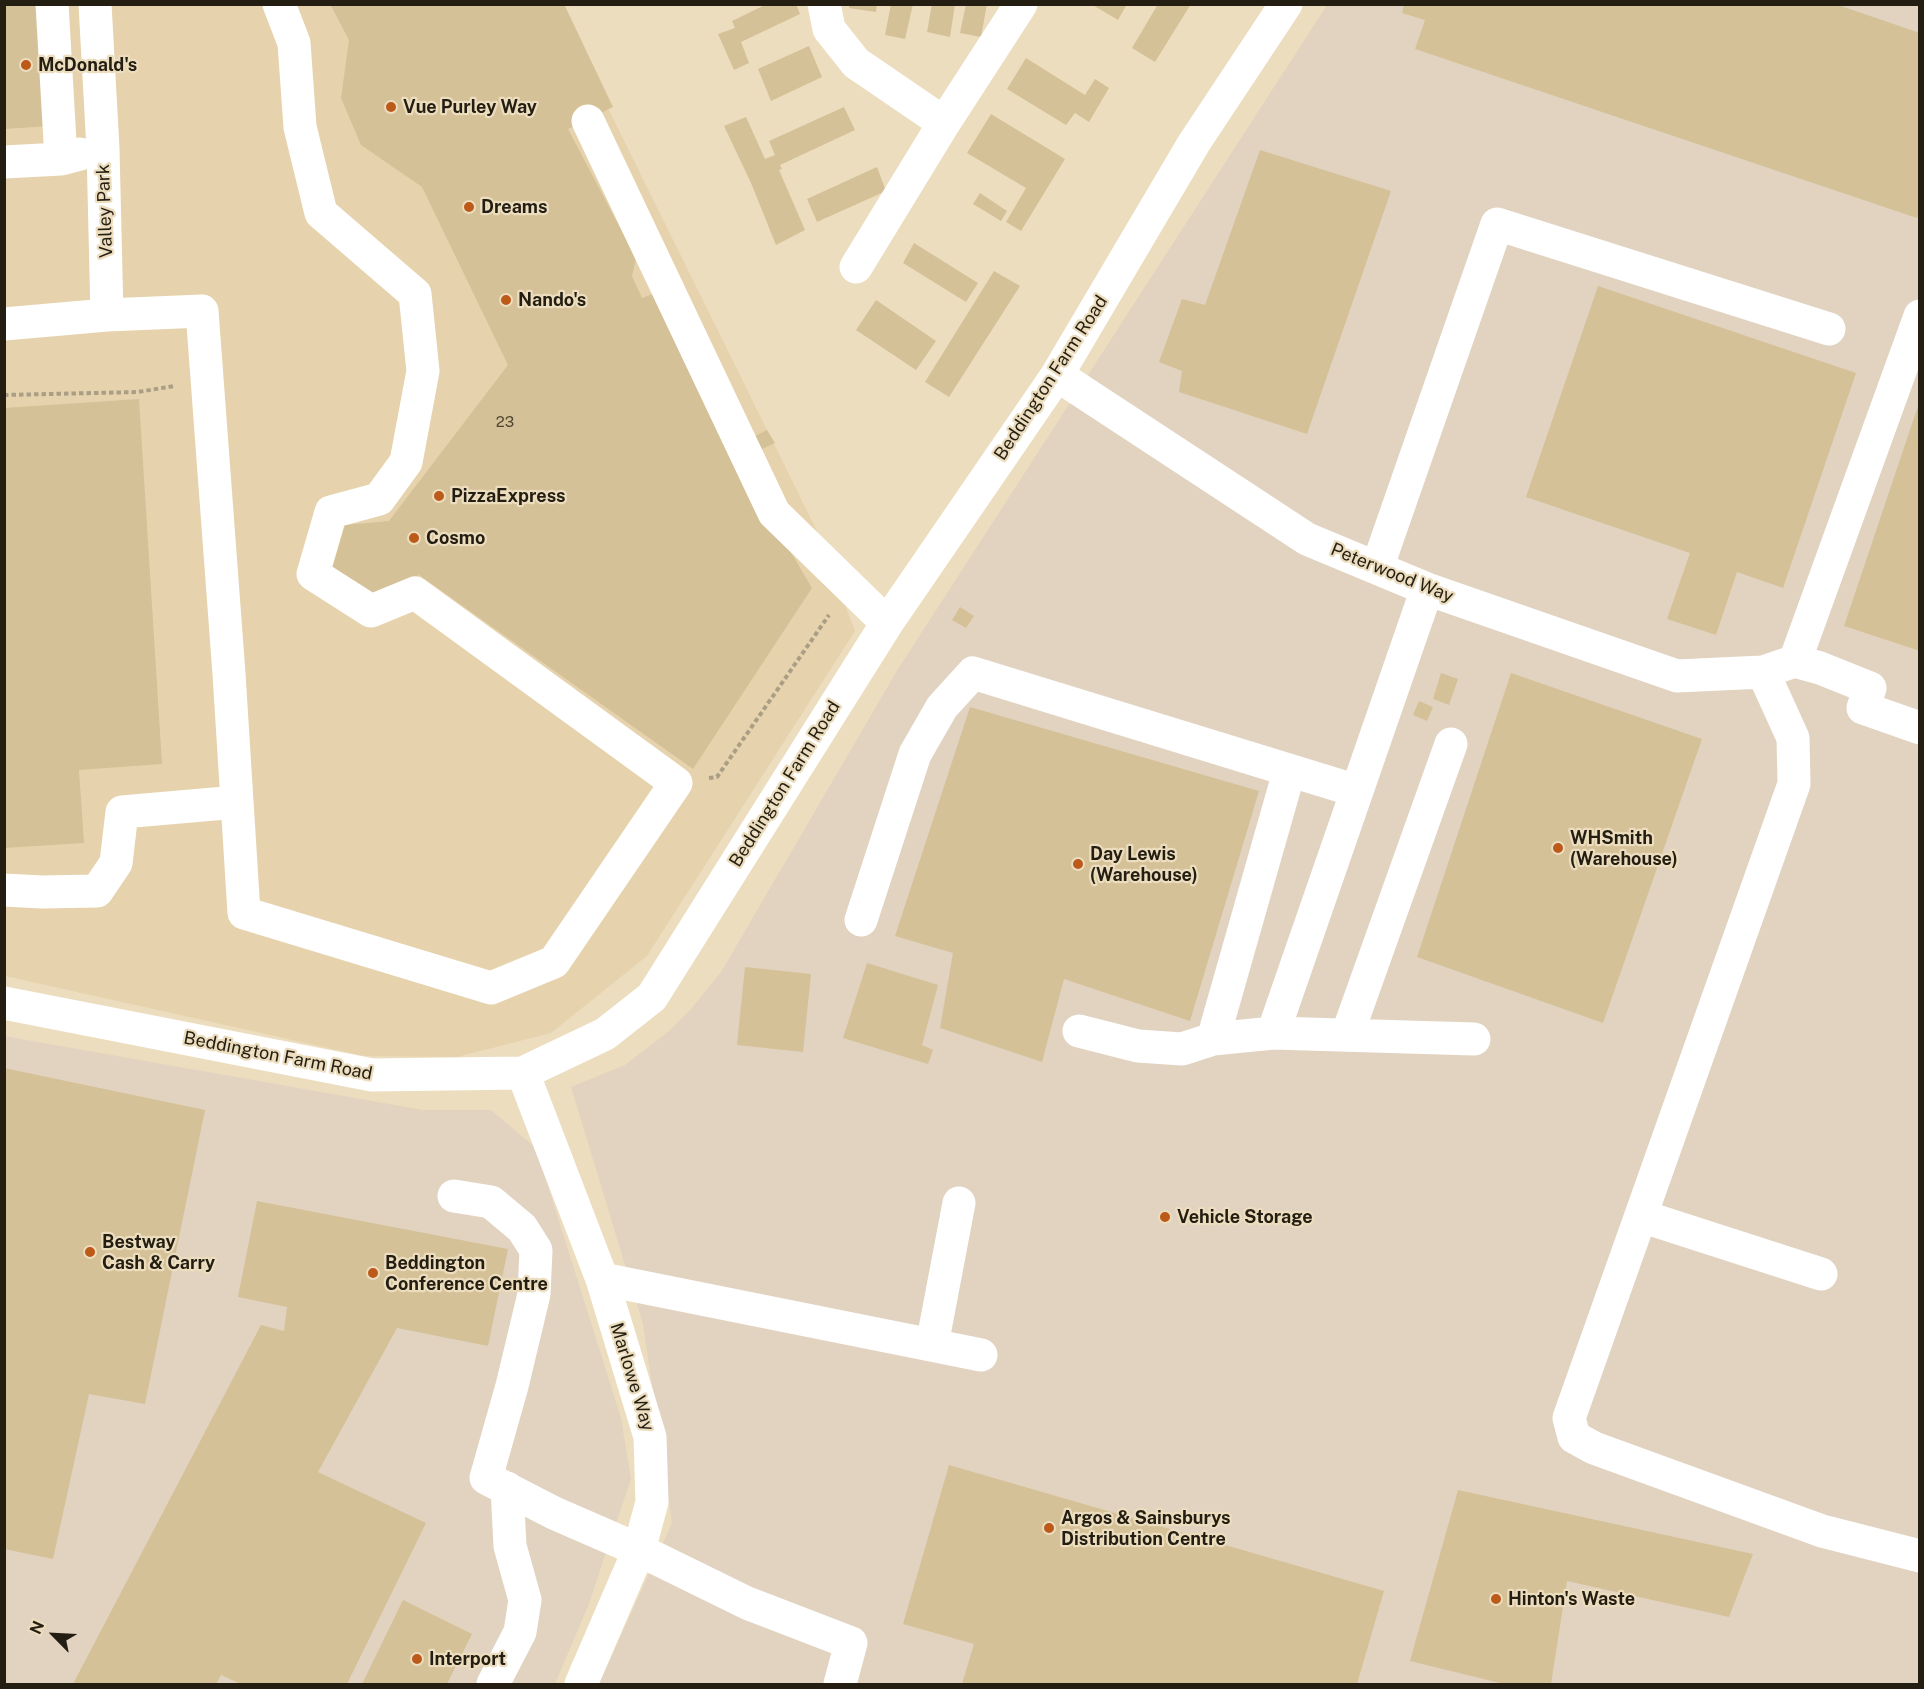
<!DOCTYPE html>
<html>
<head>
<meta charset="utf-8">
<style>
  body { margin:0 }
  #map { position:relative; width:1924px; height:1689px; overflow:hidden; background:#ecddbe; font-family:"Public Sans",sans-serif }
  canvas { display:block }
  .frame { position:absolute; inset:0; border:6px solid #241e12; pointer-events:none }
  .north { position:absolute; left:24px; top:1605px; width:60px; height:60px; -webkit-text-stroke:4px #ecddbe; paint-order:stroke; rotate:294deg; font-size:16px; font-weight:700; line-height:24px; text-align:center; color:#241e12 }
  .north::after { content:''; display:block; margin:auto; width:21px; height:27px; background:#241e12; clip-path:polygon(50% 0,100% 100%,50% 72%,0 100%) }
</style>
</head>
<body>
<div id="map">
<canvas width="1924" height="1689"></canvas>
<div class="frame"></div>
<div class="north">N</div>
</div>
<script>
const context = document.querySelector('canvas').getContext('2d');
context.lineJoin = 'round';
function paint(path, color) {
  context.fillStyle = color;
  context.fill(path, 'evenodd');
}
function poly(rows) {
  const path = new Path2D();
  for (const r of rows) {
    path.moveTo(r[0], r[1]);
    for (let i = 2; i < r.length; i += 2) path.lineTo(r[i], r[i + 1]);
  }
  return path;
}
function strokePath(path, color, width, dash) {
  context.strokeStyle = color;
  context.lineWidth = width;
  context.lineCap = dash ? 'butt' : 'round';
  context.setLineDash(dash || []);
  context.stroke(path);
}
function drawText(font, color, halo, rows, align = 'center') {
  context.font = font + ' "Public Sans",sans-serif';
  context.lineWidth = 4.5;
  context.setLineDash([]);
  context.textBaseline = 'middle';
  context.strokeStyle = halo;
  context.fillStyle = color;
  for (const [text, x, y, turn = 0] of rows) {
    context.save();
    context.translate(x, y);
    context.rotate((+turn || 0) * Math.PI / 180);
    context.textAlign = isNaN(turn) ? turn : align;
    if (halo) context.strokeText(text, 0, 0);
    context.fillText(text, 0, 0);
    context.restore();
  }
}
const built = poly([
  [5,5,557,5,816,529,855,631,647,956,551,1033,457,1057,364,1056,5,976]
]);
const industrial = poly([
  [1327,5,1919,5,1919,1684,599,1684,672,1523,643,1324,571,1087,625,1065,669,1031,691,1009,721,972,898,669],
  [4,1036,423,1110,491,1110,536,1148,621,1418,631,1479,588,1606,555,1684,5,1684]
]);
const building = poly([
  [4,4,43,4,50,126,4,129],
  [330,4,564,4,613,107,568,129,636,258,632,276,642,298,655,293,782,537,812,588,693,769,419,575,380,598,332,569,345,525,389,521,508,365,422,187,361,145,341,98,349,40],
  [767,4,796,4,800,14,741,42,749,63,734,70,718,34,735,28,732,21],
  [850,4,877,4,876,12,849,8],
  [891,4,913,4,905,39,885,35],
  [932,4,955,4,950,37,927,32],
  [966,4,987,4,981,37,960,33],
  [1091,4,1127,4,1118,20],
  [1158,4,1191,4,1155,62,1132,48],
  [1404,4,1835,4,1920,33,1920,210,1917,218,1415,49,1425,20,1402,13],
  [809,46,822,77,771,101,758,69],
  [1026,58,1085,95,1095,79,1109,88,1089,122,1075,113,1066,125,1007,89],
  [844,107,855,130,780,165,782,169,779,170,805,230,776,245,751,183,724,126,746,117,765,159,775,155,769,141],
  [991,114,1065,159,1021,231,1006,222,1026,188,967,153],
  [1260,150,1391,191,1307,434,1179,392,1182,371,1159,362,1182,299,1205,305],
  [877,167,886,191,817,222,807,199],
  [980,193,1007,211,1001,221,973,204],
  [914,243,978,283,966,302,903,263],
  [994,271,1020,286,949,397,925,382],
  [1598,286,1856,373,1783,588,1737,572,1716,635,1667,619,1690,553,1526,497],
  [876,300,936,341,916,370,856,330],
  [139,399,162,764,79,770,84,843,4,848,4,408],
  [1919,403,1920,403,1920,651,1844,626],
  [767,430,775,443,760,450,753,437],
  [960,607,974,616,966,628,952,620],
  [1441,673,1458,679,1449,705,1433,699],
  [1511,673,1702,739,1603,1023,1417,957],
  [1419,701,1433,707,1427,721,1413,715],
  [970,707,1259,791,1190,1021,1064,979,1042,1062,940,1028,953,953,895,936],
  [867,963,938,985,922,1045,933,1050,928,1064,843,1038],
  [745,967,811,974,803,1052,737,1045],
  [4,1068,205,1110,145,1404,89,1394,53,1559,4,1549],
  [257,1201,508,1249,488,1346,397,1328,318,1472,426,1523,347,1684,241,1684,221,1675,216,1684,73,1684,261,1325,284,1331,287,1307,238,1297],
  [949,1465,1384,1591,1357,1684,962,1684,974,1644,903,1624],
  [1458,1490,1753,1554,1729,1617,1567,1581,1551,1684,1504,1684,1410,1661],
  [403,1600,472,1634,447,1684,362,1684]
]);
const path = poly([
  [4,395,138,392,174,386],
  [709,778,717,777,829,615]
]);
const minor = poly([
  [52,4,61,159],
  [824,4,829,29,856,63,944,123],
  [588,121,774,513,887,623],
  [4,162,61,159,80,154],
  [856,267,944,123,1021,4],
  [107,315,202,311,229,674,244,913,491,988,554,962,676,783,415,593,371,611,313,574,331,512,379,499,406,462,423,371,415,294,321,213,300,127,294,43,279,4],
  [4,324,107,315,103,149,95,4],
  [1057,375,1307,539,1427,589,1677,676,1763,672,1795,661,1920,316],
  [1377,568,1497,224,1829,329],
  [1795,661,1820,668,1870,688,1863,708,1920,728],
  [1763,672,1793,738,1794,784,1569,1418,1574,1437,1594,1448,1822,1531,1920,1556],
  [4,890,42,892,97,891,116,863,122,812,237,802],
  [861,920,915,754,942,707,973,673,1357,791],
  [4,1003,372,1075,523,1073,605,1034,652,997,887,623,1057,375,1194,143,1286,4],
  [1079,1031,1138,1046,1182,1049,1213,1039,1273,1033,1474,1039],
  [1273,1033,1427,589],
  [1347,1035,1451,744],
  [1213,1039,1289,772],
  [523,1073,602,1279,650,1437,652,1502,639,1550,581,1684],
  [454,1196,491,1202,522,1228,536,1250,534,1294,512,1386,486,1478,554,1513,639,1550,747,1603,851,1643,840,1684],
  [1641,1216,1821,1274],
  [602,1279,981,1355],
  [932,1345,959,1203],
  [493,1684,520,1632,525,1600,510,1546,507,1488]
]);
const markers = [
  [26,65,6,"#bb5a19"],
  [391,107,6,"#bb5a19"],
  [469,207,6,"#bb5a19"],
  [506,300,6,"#bb5a19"],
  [439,496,6,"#bb5a19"],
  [414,538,6,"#bb5a19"],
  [1558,848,6,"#bb5a19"],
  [1078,864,6,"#bb5a19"],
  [1165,1217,6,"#bb5a19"],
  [90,1252,6,"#bb5a19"],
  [373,1273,6,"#bb5a19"],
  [1049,1528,6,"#bb5a19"],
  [1496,1599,6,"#bb5a19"],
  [417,1659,6,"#bb5a19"]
];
const numberNames = [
  ["23",505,422]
];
const poiNames = [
  ["McDonald's",38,65],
  ["Vue Purley Way",403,107],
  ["Dreams",481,207],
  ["Nando's",518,300],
  ["PizzaExpress",451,496],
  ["Cosmo",426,538],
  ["WHSmith",1570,838],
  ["(Warehouse)",1570,859],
  ["Day Lewis",1090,854],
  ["(Warehouse)",1090,875],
  ["Vehicle Storage",1177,1217],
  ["Bestway",102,1242],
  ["Cash & Carry",102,1263],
  ["Beddington",385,1263],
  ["Conference Centre",385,1284],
  ["Argos & Sainsburys",1061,1518],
  ["Distribution Centre",1061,1539],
  ["Hinton's Waste",1508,1599],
  ["Interport",429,1659]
];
const streetNames = [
  ["Valley Park",105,211,-92],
  ["Beddington Farm Road",1051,378,-57],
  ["Peterwood Way",1392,573,22],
  ["Beddington Farm Road",785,784,-58],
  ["Beddington Farm Road",278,1056,11],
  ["Marlowe Way",632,1377,73]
];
paint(built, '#e6d3ad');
paint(industrial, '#e1d3c0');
paint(building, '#d5c197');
strokePath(path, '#aa9e85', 4, [4.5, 3]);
strokePath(minor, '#fff', 33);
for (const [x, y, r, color] of markers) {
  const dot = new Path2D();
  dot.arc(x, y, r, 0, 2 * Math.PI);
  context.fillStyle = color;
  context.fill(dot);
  strokePath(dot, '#ecddbe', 2);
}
drawText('15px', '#504733', null, numberNames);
drawText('bold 18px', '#241e12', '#ecddbe', poiNames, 'left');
drawText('18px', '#241e12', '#ecddbe', streetNames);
</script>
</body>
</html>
